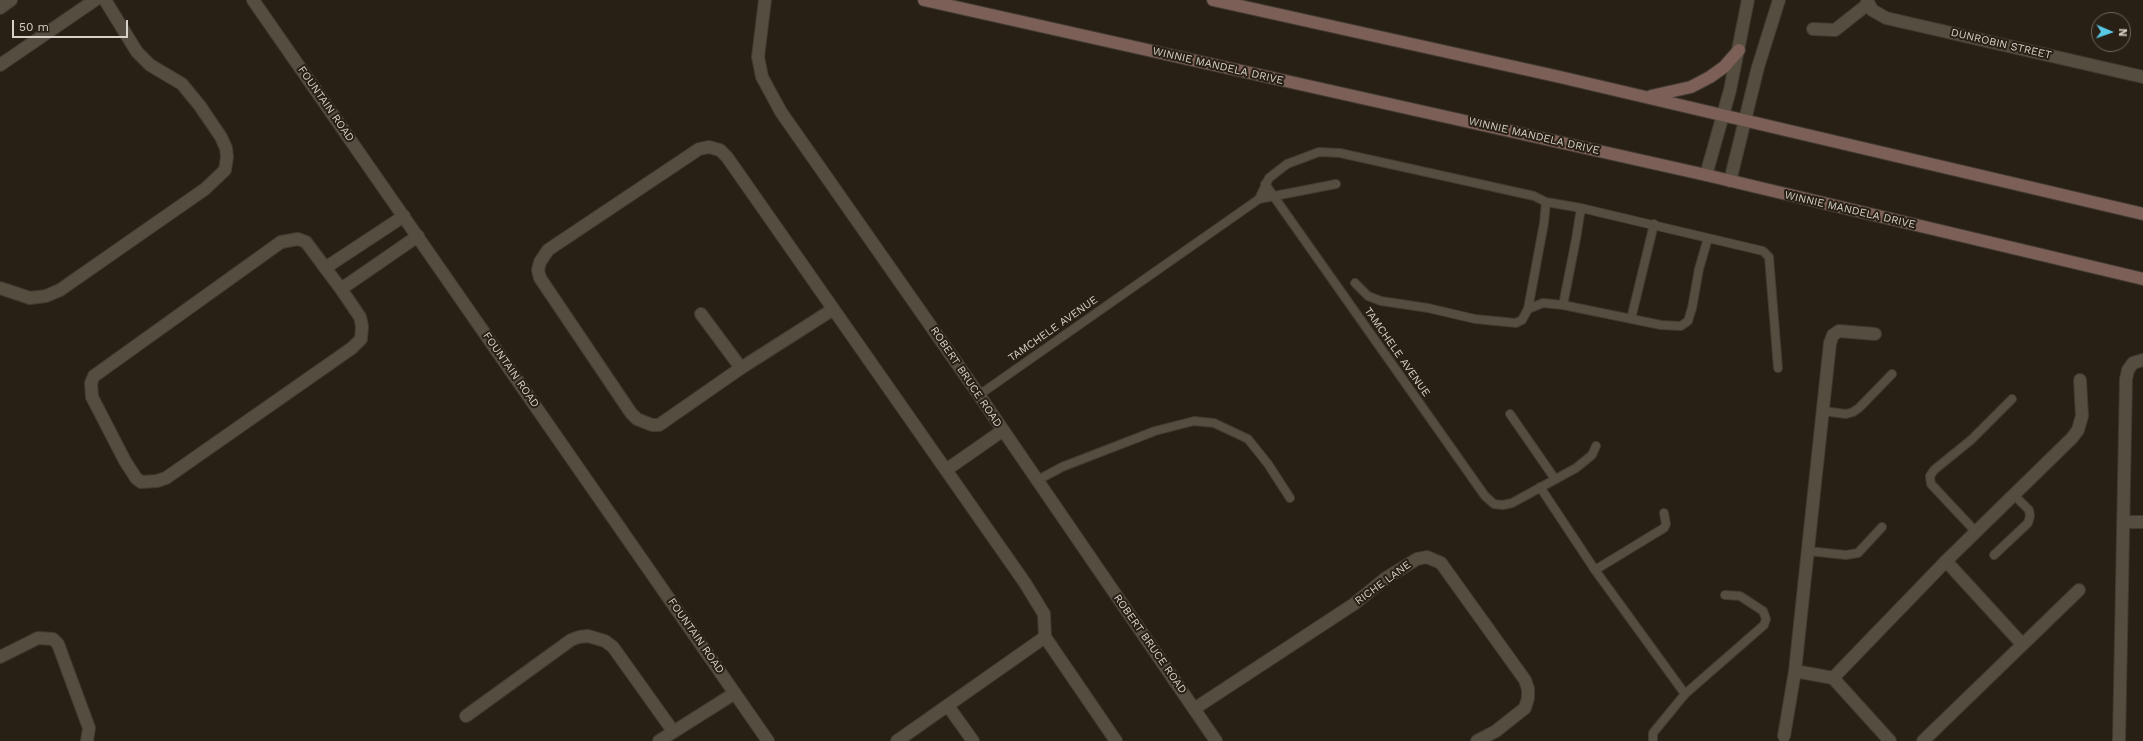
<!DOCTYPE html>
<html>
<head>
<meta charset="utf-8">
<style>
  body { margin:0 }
  #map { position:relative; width:2143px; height:741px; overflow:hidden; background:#282014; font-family:"Work Sans",sans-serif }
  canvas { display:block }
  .north { position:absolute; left:2091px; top:12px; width:40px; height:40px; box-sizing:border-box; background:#282014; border:1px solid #6e675c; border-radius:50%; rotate:92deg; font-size:11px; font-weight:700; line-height:16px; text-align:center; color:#d6d1c9 }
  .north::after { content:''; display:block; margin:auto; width:14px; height:18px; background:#59c8e5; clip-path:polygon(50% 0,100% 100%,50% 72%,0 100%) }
  .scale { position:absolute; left:12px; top:20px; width:116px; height:18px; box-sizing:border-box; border:2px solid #d6d1c9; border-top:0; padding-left:5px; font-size:12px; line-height:14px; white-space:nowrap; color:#d6d1c9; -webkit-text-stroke:3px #282014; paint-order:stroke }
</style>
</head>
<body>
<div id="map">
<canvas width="2143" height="741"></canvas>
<div class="north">N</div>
<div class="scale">50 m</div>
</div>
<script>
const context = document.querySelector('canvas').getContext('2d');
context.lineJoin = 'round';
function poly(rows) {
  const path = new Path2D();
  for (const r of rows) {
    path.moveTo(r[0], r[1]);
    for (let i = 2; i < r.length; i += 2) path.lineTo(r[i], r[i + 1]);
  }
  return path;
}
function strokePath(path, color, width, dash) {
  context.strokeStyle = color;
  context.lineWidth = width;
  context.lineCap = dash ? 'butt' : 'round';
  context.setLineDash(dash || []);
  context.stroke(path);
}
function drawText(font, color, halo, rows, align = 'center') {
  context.font = font + ' "Work Sans",sans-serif';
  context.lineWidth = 4;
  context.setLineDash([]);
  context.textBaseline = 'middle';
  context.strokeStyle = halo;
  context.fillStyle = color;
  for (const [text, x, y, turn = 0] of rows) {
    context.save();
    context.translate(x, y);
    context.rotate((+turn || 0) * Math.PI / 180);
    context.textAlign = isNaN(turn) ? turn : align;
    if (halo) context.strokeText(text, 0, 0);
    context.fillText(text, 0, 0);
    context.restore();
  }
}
const lane = poly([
  [1265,184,1485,496,1494,504,1503,505,1512,503,1576,468,1592,455,1596,446],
  [1259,199,1269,178,1287,164,1319,152,1340,153,1534,196,1546,202,1544,223,1528,309,1522,320,1516,323,1475,319,1428,308,1381,301,1368,296,1355,283],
  [1708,238,1763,251,1769,257,1778,368],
  [1563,305,1661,325,1681,326,1688,321,1692,308,1699,269,1708,238,1581,208],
  [1528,309,1543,303,1563,305,1576,239,1581,208,1546,202],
  [1631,319,1654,224],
  [979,395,1259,199,1336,184],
  [1823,411,1846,414,1853,412,1859,408,1892,374],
  [1510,414,1555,479],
  [1036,481,1062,467,1155,431,1194,421,1214,423,1248,439,1268,464,1290,498],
  [1540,487,1595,570,1685,694],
  [1976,532,1931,484,1930,476,1934,470,1971,440,2012,399],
  [1808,551,1846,555,1858,553,1882,527],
  [1994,555,2028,523,2030,516,2029,510,2014,495],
  [1595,570,1664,528,1666,524,1664,513],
  [1653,741,1653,733,1685,694,1764,625,1766,619,1763,611,1740,596,1725,595]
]);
const street = poly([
  [253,0,768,741],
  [765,0,758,57,762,77,781,112,979,395,1216,741],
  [1867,0,1872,10,1886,18,2143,77],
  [0,8,11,0],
  [1813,29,1835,30,1868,4],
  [0,65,95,0],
  [1706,175,1730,90,1748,0],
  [1730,181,1758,67,1779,0],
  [298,239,306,242,341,289,360,317,362,326,361,339,352,348,166,478,157,481,141,482,136,478,125,461,92,397,91,383,94,376,281,242,298,239],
  [325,268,404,216],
  [0,288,30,298,46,296,60,290,205,189,225,170,227,157,226,148,221,137,200,106,182,84,150,65,137,52,105,0],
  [341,289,418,236],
  [832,310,741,368,659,425,652,425,637,419,631,413,540,278,538,270,540,262,548,250,699,149,709,147,720,150,727,157,1025,583,1044,614,1045,637,1116,741],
  [701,314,741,368],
  [946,470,1002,431],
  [2123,522,2143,522],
  [1946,561,2022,644],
  [0,657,38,638,53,639,58,644,89,728,87,741],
  [1795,671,1833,678,1890,741],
  [1833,678,1946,561,2072,438,2078,430,2082,416,2080,380],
  [948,706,973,741],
  [1194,709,1354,604,1386,578,1417,559,1427,557,1441,563,1525,680,1528,689,1528,698,1525,708,1496,731,1477,741],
  [466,716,571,640,579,637,588,636,605,641,613,647,673,731],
  [1784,736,1795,671,1830,343,1833,335,1839,331,1875,334],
  [659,741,735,693],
  [897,741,1045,637],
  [1923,741,2079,590],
  [2119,741,2126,379,2128,370,2133,363,2143,360]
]);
const secondary = poly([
  [924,0,1706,175,2143,279],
  [1213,0,1560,77,2143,214],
  [1651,96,1691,87,1710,77,1724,67,1739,50]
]);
const streetNames = [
  ["DUNROBIN STREET",2001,44,13],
  ["WINNIE MANDELA DRIVE",1218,66,13],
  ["FOUNTAIN ROAD",326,104,55],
  ["WINNIE MANDELA DRIVE",1534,136,13],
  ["WINNIE MANDELA DRIVE",1850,210,13],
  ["TAMCHELE AVENUE",1053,329,-35],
  ["TAMCHELE AVENUE",1397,352,55],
  ["FOUNTAIN ROAD",511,370,55],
  ["ROBERT BRUCE ROAD",966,377,56],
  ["RICHE LANE",1383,583,-36],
  ["FOUNTAIN ROAD",696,636,55],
  ["ROBERT BRUCE ROAD",1150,644,55]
];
strokePath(lane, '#403a32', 10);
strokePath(street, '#403a32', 14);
strokePath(secondary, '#403a32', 14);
strokePath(lane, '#554d3f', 8);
strokePath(street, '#554d3f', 12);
strokePath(secondary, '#7c5f56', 12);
drawText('11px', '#d6d1c9', '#282014', streetNames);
</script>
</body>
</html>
